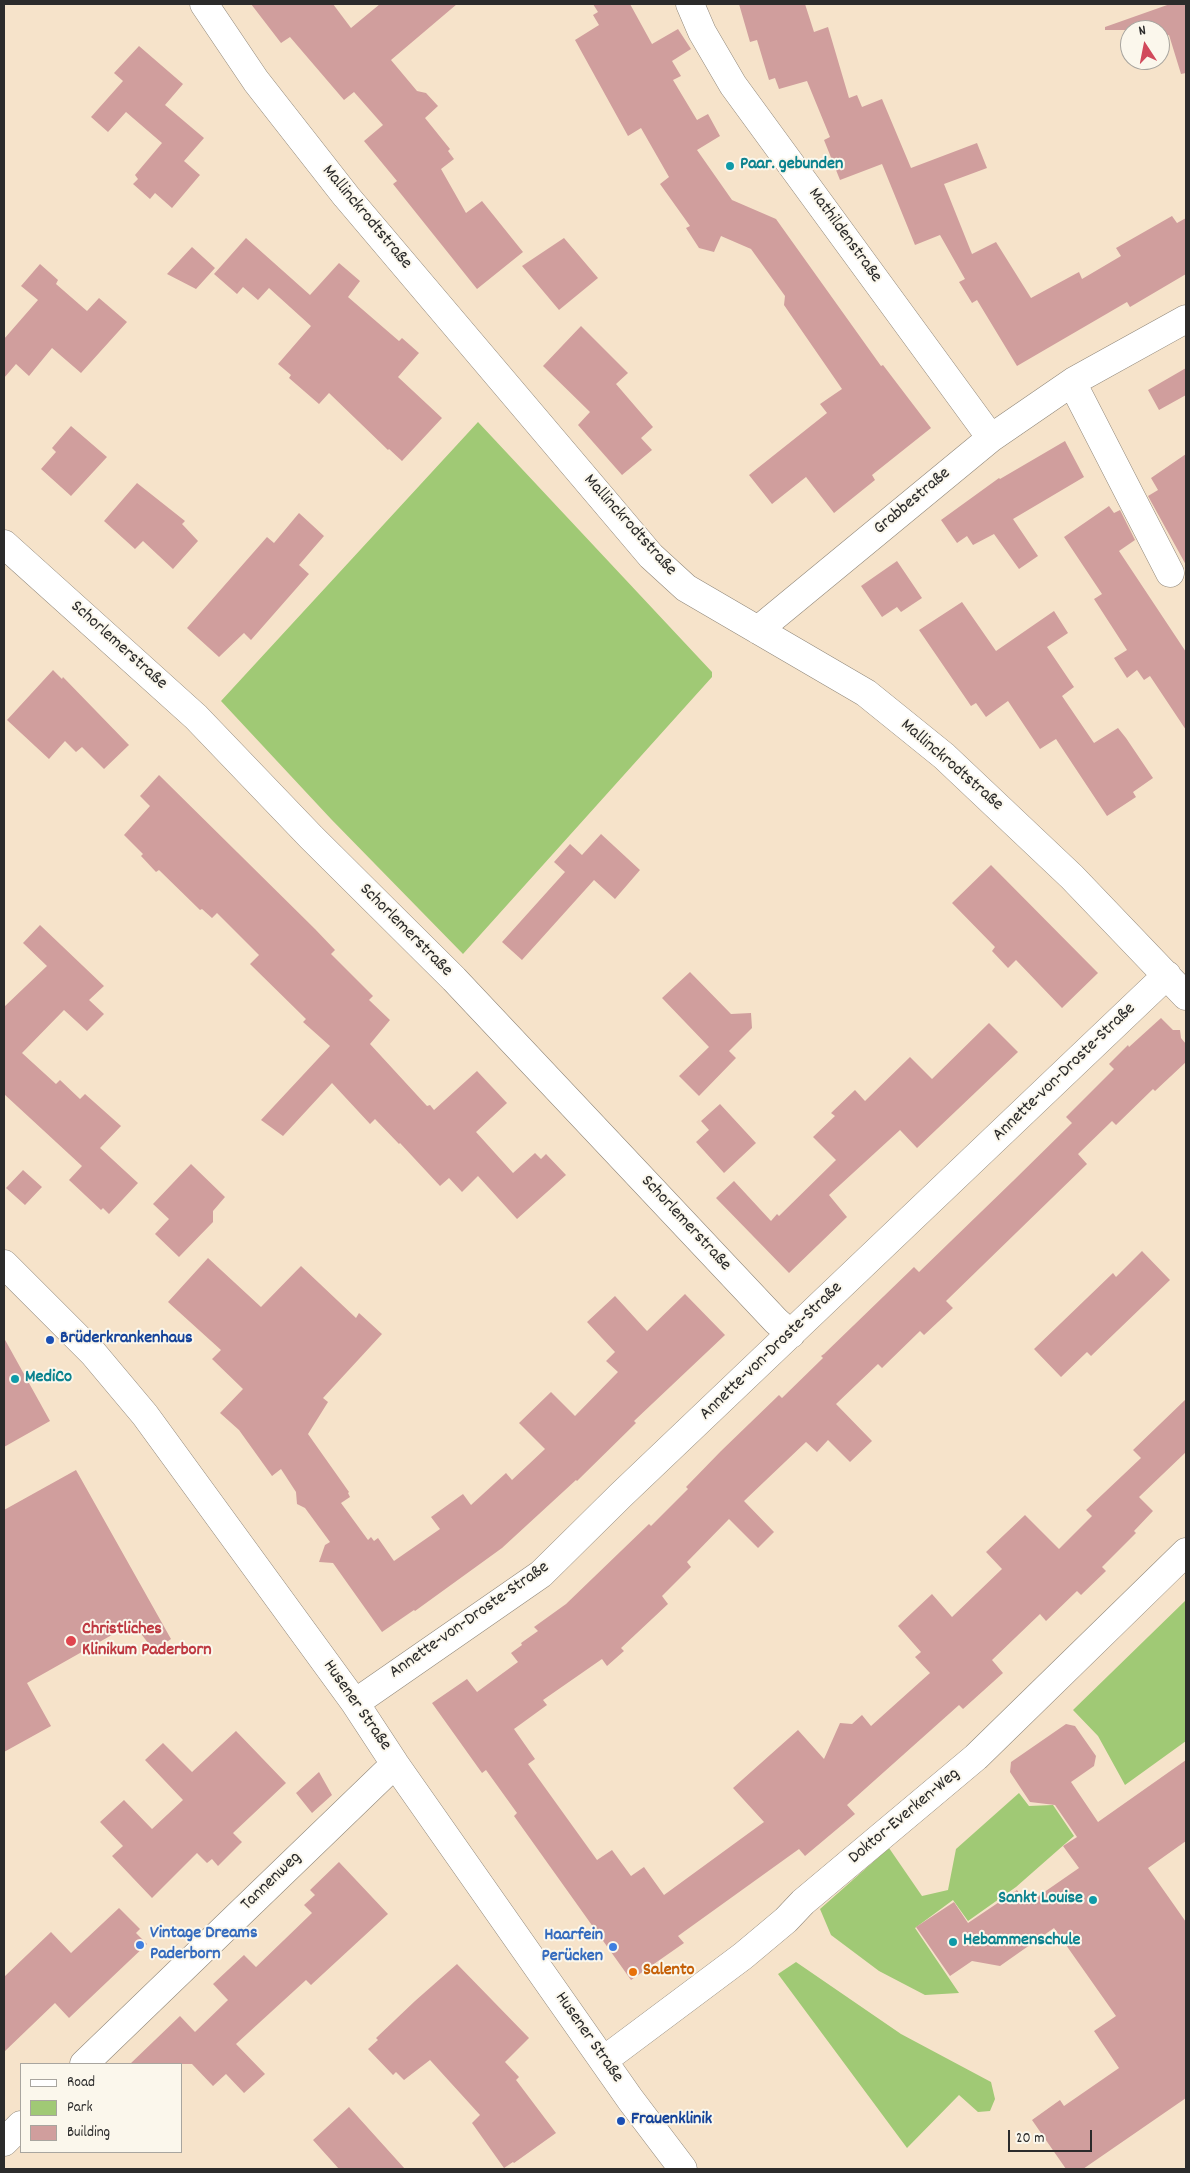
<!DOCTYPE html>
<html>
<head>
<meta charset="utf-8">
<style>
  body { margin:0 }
  #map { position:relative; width:1190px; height:2173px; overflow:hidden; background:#f6e3ca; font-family:Dekko,sans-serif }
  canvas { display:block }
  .frame { position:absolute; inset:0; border:5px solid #2b2b2b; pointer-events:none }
  .legend { position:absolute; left:20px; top:2063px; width:162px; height:90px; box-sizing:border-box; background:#fbf7ec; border:1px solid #a8a59f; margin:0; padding:6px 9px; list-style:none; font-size:15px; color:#2b2b2b }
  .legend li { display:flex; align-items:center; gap:10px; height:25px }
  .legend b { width:25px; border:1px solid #a8a59f }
  .north { position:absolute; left:1120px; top:20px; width:50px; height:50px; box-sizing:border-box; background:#fbf7ec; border:1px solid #a8a59f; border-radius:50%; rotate:349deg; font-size:14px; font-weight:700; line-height:20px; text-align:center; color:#2b2b2b }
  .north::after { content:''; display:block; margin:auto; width:18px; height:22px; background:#d1495b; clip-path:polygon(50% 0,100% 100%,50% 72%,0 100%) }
  .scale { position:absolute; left:1008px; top:2130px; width:84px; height:22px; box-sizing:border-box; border:2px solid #2b2b2b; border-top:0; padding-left:6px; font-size:15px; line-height:18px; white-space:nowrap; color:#2b2b2b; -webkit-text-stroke:4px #fbf7ec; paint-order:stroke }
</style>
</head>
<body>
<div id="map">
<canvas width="1190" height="2173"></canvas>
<div class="frame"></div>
<ul class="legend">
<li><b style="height:6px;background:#fff"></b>Road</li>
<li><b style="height:14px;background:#a0c975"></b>Park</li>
<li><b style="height:14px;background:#d09e9d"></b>Building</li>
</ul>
<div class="north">N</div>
<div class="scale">20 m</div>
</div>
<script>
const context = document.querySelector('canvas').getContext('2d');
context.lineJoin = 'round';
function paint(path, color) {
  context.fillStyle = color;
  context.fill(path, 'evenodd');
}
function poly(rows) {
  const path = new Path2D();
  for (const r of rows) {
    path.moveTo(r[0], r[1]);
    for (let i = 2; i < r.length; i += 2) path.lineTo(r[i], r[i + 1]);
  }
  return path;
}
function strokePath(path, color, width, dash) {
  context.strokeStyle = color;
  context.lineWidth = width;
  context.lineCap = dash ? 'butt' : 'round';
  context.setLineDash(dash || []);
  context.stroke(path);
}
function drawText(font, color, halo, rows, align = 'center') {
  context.font = font + ' Dekko,sans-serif';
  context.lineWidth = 4;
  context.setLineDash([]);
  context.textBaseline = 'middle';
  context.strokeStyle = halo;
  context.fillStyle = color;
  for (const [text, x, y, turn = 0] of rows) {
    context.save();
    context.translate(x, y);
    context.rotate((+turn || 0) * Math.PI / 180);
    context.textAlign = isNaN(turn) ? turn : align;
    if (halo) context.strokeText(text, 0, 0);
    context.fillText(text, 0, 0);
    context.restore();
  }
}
const green = poly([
  [478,422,712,672,712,677,463,954,331,819,221,701],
  [1186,1600,1186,1741,1125,1785,1098,1736,1073,1710],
  [1019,1793,1029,1806,1053,1805,1074,1836,1016,1887,968,1921,953,1900,915,1928,959,1993,925,1995,879,1971,831,1935,820,1909,889,1848,922,1896,948,1890,956,1849],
  [796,1962,901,2034,991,2082,995,2099,990,2111,978,2112,959,2095,907,2148,778,1974]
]);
const building = poly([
  [251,4,333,4,351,28,380,4,457,4,391,60,417,91,426,93,438,106,425,118,450,149,448,151,454,159,441,169,466,213,482,201,523,252,477,289,393,184,397,181,364,141,383,125,354,92,344,100,290,37,281,43],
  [593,4,630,4,652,44,678,29,691,49,672,61,681,76,673,80,697,120,708,114,720,136,697,150,732,200,776,219,881,366,883,365,931,428,872,475,875,480,834,513,806,477,772,504,749,475,827,413,820,404,842,389,784,305,785,296,751,249,721,236,714,252,699,248,686,228,690,226,660,184,669,177,641,128,628,136,575,40,599,25,593,15,598,12],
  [739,4,805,4,814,32,828,27,849,98,857,95,862,107,882,99,911,168,977,143,987,168,944,184,972,254,996,242,1031,298,1079,272,1082,279,1121,256,1116,248,1172,216,1177,223,1186,218,1186,274,1130,307,1127,302,1017,366,977,300,972,303,959,282,965,279,940,235,915,245,882,164,840,180,824,140,830,137,807,81,779,89,775,78,769,80,757,40,750,42],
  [1170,4,1186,4,1186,73,1181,74,1169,35,1160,38,1160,30,1105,30,1105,27],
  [139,46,183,84,165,105,204,138,184,161,200,175,172,208,155,193,150,199,133,184,138,179,135,175,162,143,126,112,108,132,91,117,123,81,114,73],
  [246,238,310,295,339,263,360,281,348,297,399,341,402,338,419,353,398,377,442,418,402,461,389,449,388,450,329,393,319,404,289,378,291,375,278,364,311,326,269,288,258,300,243,287,237,294,214,274],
  [564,238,598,278,559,310,522,266],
  [192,247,215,268,196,289,167,274],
  [40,264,58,280,56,284,87,311,99,298,127,322,81,373,52,348,29,376,16,364,4,378,4,339,38,300,21,286],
  [581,326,628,373,616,384,653,427,641,438,652,450,622,475,578,425,590,412,543,366],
  [1186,368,1186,395,1159,410,1148,390],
  [71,426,107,457,71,496,41,469,56,452,52,448],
  [1065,441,1084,477,1013,519,1038,556,1019,569,994,534,973,545,967,536,957,543,941,520,999,478,1000,479],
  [1186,454,1186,565,1148,496,1158,490,1151,478],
  [137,483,185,521,182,524,198,541,173,569,143,541,135,549,104,521],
  [1109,506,1114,513,1120,510,1135,540,1119,551,1186,652,1186,730,1150,676,1144,680,1137,670,1127,678,1114,658,1127,650,1094,599,1102,594,1064,537],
  [299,513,324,536,299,565,309,574,251,640,244,633,219,657,187,628,267,537,274,543],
  [897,561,922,598,901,612,897,607,882,617,861,586],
  [962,602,996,651,1054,611,1068,633,1047,647,1074,687,1062,696,1094,743,1118,728,1126,738,1153,778,1133,792,1136,797,1107,816,1056,739,1040,749,1008,701,986,717,976,703,971,706,919,630],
  [53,670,62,679,63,677,129,745,104,769,82,747,76,752,65,741,49,759,7,720],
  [159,775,315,929,335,950,331,954,373,996,369,1000,390,1020,370,1044,427,1106,430,1105,434,1110,477,1071,507,1103,476,1132,513,1173,535,1153,541,1159,546,1154,566,1175,517,1219,478,1176,462,1192,449,1178,440,1186,400,1143,399,1144,375,1119,370,1124,332,1083,283,1136,261,1120,330,1046,303,1022,306,1019,250,964,259,955,217,913,212,918,202,909,200,910,159,870,156,872,141,856,143,854,124,835,150,806,140,796],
  [601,834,640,870,615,899,594,880,522,960,502,942,565,872,554,862,570,844,582,855],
  [991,865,1098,973,1062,1008,1016,960,1008,968,992,951,995,947,952,903],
  [40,925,104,986,89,1000,104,1014,87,1031,64,1010,22,1053,56,1084,60,1080,80,1099,85,1094,121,1126,100,1148,138,1183,109,1214,103,1208,101,1210,69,1180,82,1166,4,1094,4,1007,47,966,23,943],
  [690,972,731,1014,751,1013,752,1028,729,1051,736,1058,699,1096,679,1076,709,1047,662,998],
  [1161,1018,1173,1030,1180,1030,1181,1038,1186,1044,1186,1062,1155,1091,1153,1089,1116,1125,1112,1121,1078,1154,1087,1164,946,1301,953,1308,924,1335,920,1331,882,1368,878,1364,836,1404,872,1441,850,1462,828,1440,817,1452,806,1442,744,1501,774,1532,758,1548,729,1519,687,1562,691,1567,662,1596,668,1604,621,1648,624,1651,607,1666,602,1659,543,1700,547,1705,514,1729,535,1759,528,1764,597,1860,612,1850,631,1876,644,1867,664,1895,764,1822,733,1788,798,1730,824,1759,840,1723,852,1724,862,1715,871,1726,930,1673,915,1657,921,1652,898,1626,932,1594,952,1617,1002,1569,986,1552,1025,1515,1059,1549,1092,1516,1086,1510,1141,1458,1133,1450,1186,1399,1186,1452,1139,1497,1153,1511,1134,1531,1136,1533,1102,1567,1106,1571,1081,1595,1077,1591,1046,1621,1040,1614,992,1660,1003,1673,963,1709,959,1705,847,1805,855,1814,805,1856,799,1849,678,1936,684,1943,631,1980,514,1816,517,1813,486,1770,482,1773,432,1703,467,1679,477,1692,518,1662,511,1653,522,1645,521,1643,538,1631,534,1627,566,1604,649,1524,651,1526,688,1489,686,1487,721,1451,779,1395,782,1398,823,1358,821,1356,824,1354,914,1267,919,1272,1013,1181,1072,1123,1066,1117,1114,1069,1109,1064,1128,1045,1129,1047],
  [989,1023,1018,1052,917,1148,900,1130,829,1195,847,1217,789,1273,716,1198,734,1181,771,1221,777,1214,779,1216,836,1160,813,1137,835,1116,831,1113,855,1090,865,1101,910,1057,932,1079],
  [720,1104,756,1143,724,1173,696,1142,709,1130,701,1121],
  [191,1164,225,1197,213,1211,213,1222,179,1257,155,1234,169,1219,153,1204],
  [23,1170,42,1187,25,1205,6,1188],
  [1142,1251,1170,1280,1091,1356,1087,1352,1061,1377,1034,1349,1113,1273,1116,1277],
  [208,1258,261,1307,301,1266,356,1318,359,1313,382,1334,323,1398,328,1402,308,1434,349,1492,348,1493,350,1497,341,1503,368,1540,371,1537,374,1541,378,1538,394,1561,440,1529,431,1517,463,1494,471,1505,506,1473,512,1480,545,1449,519,1423,551,1392,575,1416,618,1372,606,1361,615,1352,587,1322,615,1296,647,1331,685,1294,725,1335,634,1421,636,1423,577,1481,576,1480,502,1548,415,1611,414,1610,382,1632,333,1563,319,1562,325,1545,330,1542,305,1508,297,1504,296,1492,281,1469,272,1476,239,1430,220,1413,243,1389,212,1359,221,1350,168,1302],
  [4,1338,50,1421,4,1447],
  [76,1470,171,1639,154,1651,133,1623,27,1683,51,1726,4,1752,4,1510],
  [1066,1724,1075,1726,1096,1756,1094,1766,1071,1782,1098,1822,1186,1760,1186,1841,1148,1868,1186,1922,1186,2098,1083,2169,1066,2169,1032,2120,1060,2100,1064,2106,1119,2068,1094,2031,1116,2016,1054,1928,1000,1966,972,1961,950,1976,916,1927,954,1902,968,1923,1017,1890,1027,1904,1079,1868,1063,1846,1077,1837,1055,1805,1030,1802,1010,1772,1011,1762],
  [236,1731,286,1783,233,1833,242,1842,218,1866,212,1859,207,1863,197,1853,152,1898,112,1856,123,1846,100,1822,124,1800,152,1829,183,1800,145,1760,163,1743,192,1772],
  [319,1772,332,1795,312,1813,296,1793],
  [339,1862,388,1914,311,1985,306,1980,236,2044,265,2074,244,2093,226,2074,213,2086,192,2064,130,2064,180,2016,195,2032,228,2000,213,1984,244,1955,256,1967,312,1913,304,1905,315,1895,310,1890],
  [119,1908,140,1929,136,1933,147,1944,69,2018,55,2003,4,2052,4,1977,51,1932,71,1953],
  [457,1964,529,2038,505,2062,519,2077,516,2080,556,2133,514,2163,513,2162,504,2168,472,2123,480,2115,430,2060,404,2080,396,2072,393,2075,368,2049,378,2040,376,2038,415,2001],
  [349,2107,405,2169,339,2169,313,2140]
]);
const minor = poly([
  [204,4,256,81,346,196,651,556,686,588,866,693,944,756,1072,877,1186,996],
  [690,4,702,32,733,85,991,438],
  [1074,381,1077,392,1170,573],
  [4,544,196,717,311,837,454,979,776,1321,791,1334],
  [758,630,991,438,1074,381,1186,319],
  [4,1264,93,1353,145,1415,355,1703,395,1764,630,2099,683,2169],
  [355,1703,541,1574,621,1495,1167,975],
  [604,2060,743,1956,786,1920,803,1902,976,1757,1186,1552],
  [84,2064,395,1764],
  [4,2142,21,2125]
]);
const markers = [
  [730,166,5,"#0f9aa8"],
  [50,1340,5,"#1a4fb4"],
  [15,1379,5,"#0f9aa8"],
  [71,1641,6,"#e0444e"],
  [1093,1900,5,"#0f9aa8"],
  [953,1942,5,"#0f9aa8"],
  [140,1945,5,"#3f7fe0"],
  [613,1947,5,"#3f7fe0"],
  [633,1972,5,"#e8710a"],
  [621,2121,5,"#1a4fb4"]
];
const cultureNames = [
  ["Paar. gebunden",740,166],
  ["MediCo",25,1379],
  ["Sankt Louise",1083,1900,"right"],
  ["Hebammenschule",963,1942]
];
const streetNames = [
  ["Mallinckrodtstraße",366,218,50],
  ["Mathildenstraße",844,236,54],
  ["Grabbestraße",913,502,-40],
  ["Mallinckrodtstraße",629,526,48],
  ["Schorlemerstraße",118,646,42],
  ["Mallinckrodtstraße",951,766,41],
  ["Schorlemerstraße",405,931,45],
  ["Annette-von-Droste-Straße",1065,1073,-44],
  ["Schorlemerstraße",685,1224,47],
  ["Annette-von-Droste-Straße",772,1352,-44],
  ["Annette-von-Droste-Straße",470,1621,-35],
  ["Husener Straße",356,1706,55],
  ["Doktor-Everken-Weg",905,1817,-40],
  ["Tannenweg",272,1882,-44],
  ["Husener Straße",588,2038,55]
];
const transitNames = [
  ["Brüderkrankenhaus",60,1340],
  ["Frauenklinik",631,2121]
];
const healthNames = [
  ["Christliches",82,1631],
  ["Klinikum Paderborn",82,1652]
];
const shopNames = [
  ["Vintage Dreams",150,1935],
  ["Paderborn",150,1956],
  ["Haarfein",603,1937,"right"],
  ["Perücken",603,1958,"right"]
];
const foodNames = [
  ["Salento",643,1972]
];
paint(green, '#a0c975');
paint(building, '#d09e9d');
strokePath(minor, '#90877a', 29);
strokePath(minor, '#fff', 28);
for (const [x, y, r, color] of markers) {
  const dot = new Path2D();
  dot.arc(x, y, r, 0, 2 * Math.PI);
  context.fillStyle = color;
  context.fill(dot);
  strokePath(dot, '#fbf7ec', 2);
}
drawText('bold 18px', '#0d838f', '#fbf7ec', cultureNames, 'left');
drawText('18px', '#2b2b2b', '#fbf7ec', streetNames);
drawText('bold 18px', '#164399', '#fbf7ec', transitNames, 'left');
drawText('bold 18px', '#be3a42', '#fbf7ec', healthNames, 'left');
drawText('bold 18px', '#366cbe', '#fbf7ec', shopNames, 'left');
drawText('bold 18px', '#c56008', '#fbf7ec', foodNames, 'left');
</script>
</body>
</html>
